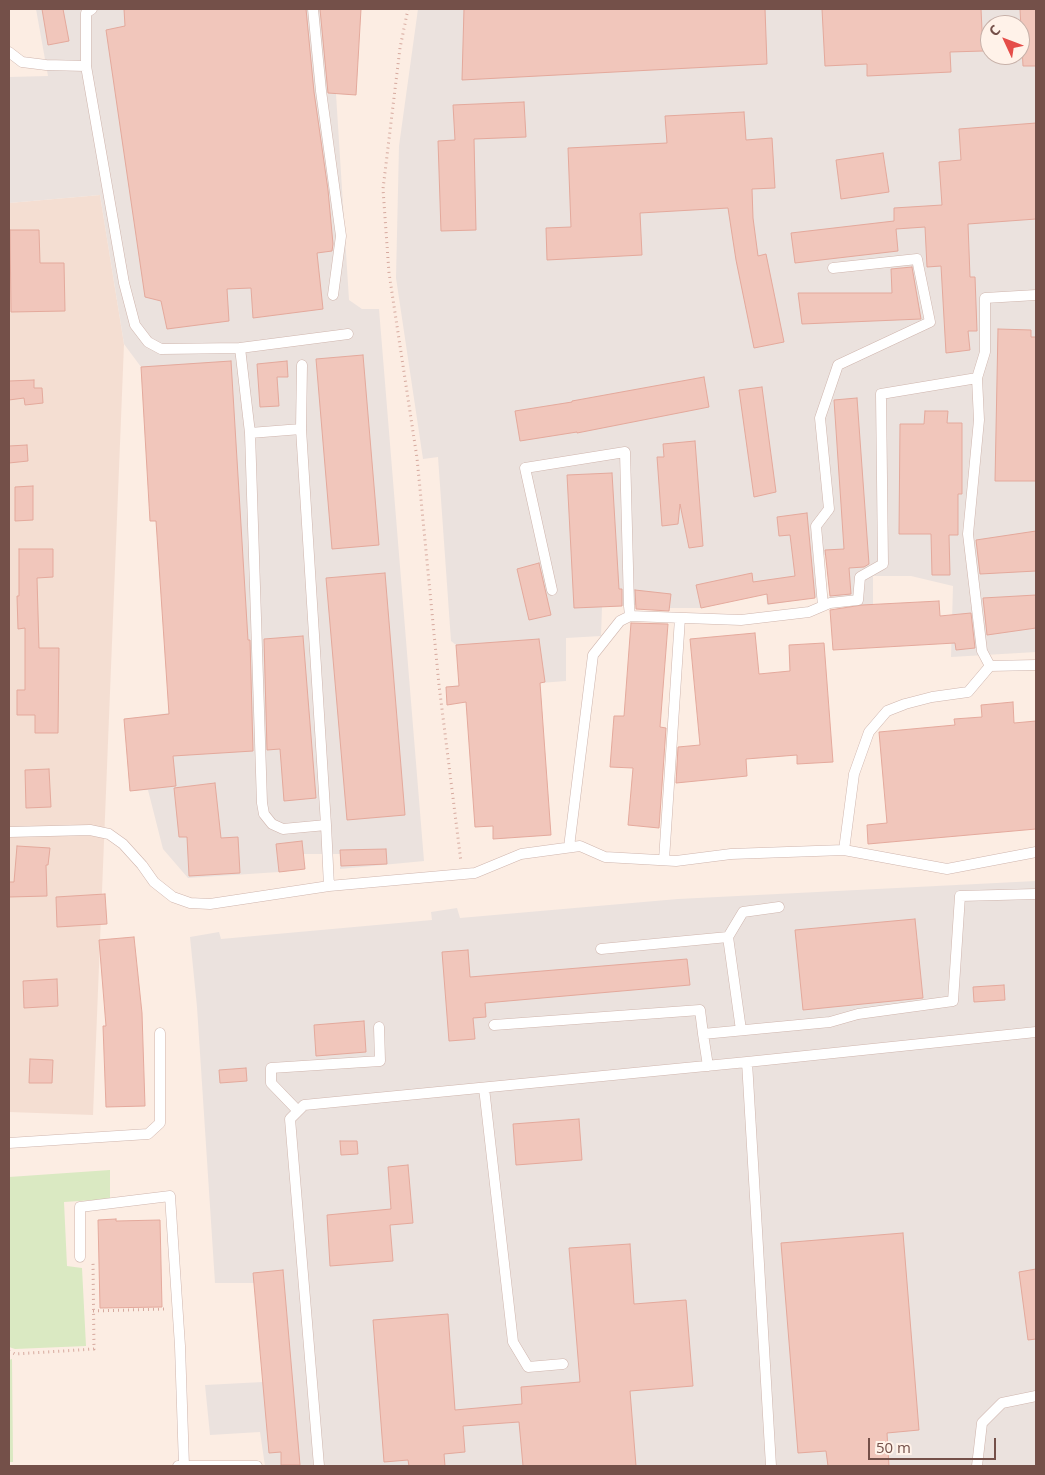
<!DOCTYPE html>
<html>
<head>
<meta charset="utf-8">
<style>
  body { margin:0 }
  #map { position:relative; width:1045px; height:1475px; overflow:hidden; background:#fcede3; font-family:"Open Sans",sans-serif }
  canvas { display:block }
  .frame { position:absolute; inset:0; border:10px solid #745049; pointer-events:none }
  .north { position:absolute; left:980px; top:15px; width:50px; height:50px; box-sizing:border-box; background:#fff2e9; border:1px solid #c7b1a9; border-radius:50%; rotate:313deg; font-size:14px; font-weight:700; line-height:20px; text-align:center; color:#745049 }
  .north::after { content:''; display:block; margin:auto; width:18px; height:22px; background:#e54d49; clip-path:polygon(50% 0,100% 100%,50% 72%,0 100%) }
  .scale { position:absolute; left:868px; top:1438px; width:128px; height:22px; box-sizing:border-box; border:2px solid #745049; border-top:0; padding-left:6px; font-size:15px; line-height:18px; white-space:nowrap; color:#745049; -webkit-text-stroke:4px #fff2e9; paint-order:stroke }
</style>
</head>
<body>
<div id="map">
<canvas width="1045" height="1475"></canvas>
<div class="frame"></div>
<div class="north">С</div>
<div class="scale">50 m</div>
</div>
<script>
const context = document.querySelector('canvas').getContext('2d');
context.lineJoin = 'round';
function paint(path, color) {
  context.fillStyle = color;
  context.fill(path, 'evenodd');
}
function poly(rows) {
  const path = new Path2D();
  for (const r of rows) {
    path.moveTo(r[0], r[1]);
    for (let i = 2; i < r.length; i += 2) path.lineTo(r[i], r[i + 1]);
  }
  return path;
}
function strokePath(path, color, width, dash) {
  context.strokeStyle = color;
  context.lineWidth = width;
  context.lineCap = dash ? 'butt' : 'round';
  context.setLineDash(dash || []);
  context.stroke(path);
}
const residential = poly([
  [100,195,124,344,93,1115,9,1112,9,203]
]);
const industrial = poly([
  [36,9,361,9,356,95,336,94,349,300,362,309,379,309,424,861,340,869,340,854,303,854,305,869,279,872,188,878,163,849,148,790,130,791,124,719,169,713,156,521,150,521,141,367,124,344,100,195,9,203,9,77,48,76],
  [418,9,1036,9,1036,652,951,657,953,586,911,576,873,576,873,605,830,607,827,555,813,556,818,597,767,605,765,581,701,608,669,608,638,605,602,607,601,636,566,638,566,681,540,683,551,835,493,839,493,826,475,827,466,702,447,705,446,687,459,685,456,645,451,641,438,457,423,459,396,278,399,146],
  [990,25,1020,25,1020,55,990,55],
  [1036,881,1036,1466,265,1466,260,1432,210,1435,205,1385,263,1382,254,1283,215,1283,197,1007,190,937,219,932,221,939,432,920,431,912,457,908,460,918,678,899]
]);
const green = poly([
  [110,1170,110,1199,64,1202,67,1266,82,1268,86,1346,15,1349,9,1347,9,1177],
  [12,1359,13,1462,9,1462,9,1360]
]);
const building = poly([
  [42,9,63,9,69,41,48,45,42,9],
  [124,9,306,9,314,92,328,190,333,244,332,251,317,253,323,309,253,318,251,288,227,289,229,321,167,329,161,301,145,297,106,30,125,26,124,9],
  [320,9,361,9,356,95,328,93,320,9],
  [464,9,765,9,767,64,462,80,464,9],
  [822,9,981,9,983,51,950,52,951,72,867,76,867,64,825,66,822,9],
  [1020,9,1036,9,1036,66,1023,66,1020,9],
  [524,102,526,137,474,139,476,230,441,231,438,141,455,140,453,105,524,102],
  [744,112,746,140,772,138,775,188,752,189,753,218,758,256,766,254,784,342,754,348,736,260,728,208,640,213,642,255,547,260,546,228,571,227,568,148,667,143,665,116,744,112],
  [1036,123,1036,219,968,224,970,277,975,277,977,331,968,331,970,350,946,353,941,266,927,267,925,227,896,229,898,251,795,263,791,233,894,221,894,208,942,205,939,162,961,160,959,129,1036,123],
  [883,153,889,192,841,199,836,160,883,153],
  [10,230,39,230,40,263,64,263,65,311,11,312,10,230],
  [912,267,921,319,802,324,798,293,892,293,891,269,912,267],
  [998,329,1031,330,1031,337,1036,337,1036,481,995,481,998,329],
  [363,355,379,545,332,549,316,359,363,355],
  [231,361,248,640,250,640,253,751,173,756,176,786,130,791,124,719,169,714,156,521,150,521,141,367,231,361],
  [287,361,288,377,277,377,279,406,260,407,257,364,287,361],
  [704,377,709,407,577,433,577,432,520,441,515,411,572,402,572,401,704,377],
  [34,380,34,388,42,388,43,403,25,405,24,398,9,400,9,381,34,380],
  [762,387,776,492,754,497,739,390,762,387],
  [857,398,869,564,864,567,849,568,851,594,830,596,825,550,844,549,834,400,857,398],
  [925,411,948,411,947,423,962,423,962,494,958,494,958,535,949,535,950,575,932,575,931,534,899,534,900,424,924,424,925,411],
  [695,441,703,546,689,548,680,504,678,524,662,526,657,457,664,457,663,444,695,441],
  [27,445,28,461,9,463,9,446,27,445],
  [612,473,619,589,622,589,622,606,574,608,567,475,612,473],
  [33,486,33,520,15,521,15,487,33,486],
  [807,513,815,598,768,604,767,594,701,608,696,585,752,573,753,582,795,576,790,535,779,536,777,517,807,513],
  [1036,531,1036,571,980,574,976,540,1036,531],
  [19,549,53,549,53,577,37,578,39,648,59,648,58,733,35,733,35,715,17,715,17,690,25,690,25,628,18,629,17,596,19,596,19,549],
  [539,563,551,615,529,620,517,569,539,563],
  [385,573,405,815,347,820,326,578,385,573],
  [635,590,671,594,669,611,636,609,635,590],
  [1036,595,1036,628,987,635,983,598,1036,595],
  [939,601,940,616,971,613,975,648,956,650,955,643,833,650,830,610,862,605,939,601],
  [631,623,668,624,660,727,666,728,659,828,628,825,633,768,610,767,614,716,624,716,631,623],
  [755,633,759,674,790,671,789,645,824,643,833,762,797,764,797,755,746,759,747,776,676,783,678,747,700,745,690,639,755,633],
  [303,636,316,798,284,801,280,749,267,750,264,639,303,636],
  [539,639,545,682,540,683,551,835,493,839,493,826,475,827,466,702,447,705,446,687,459,686,456,645,539,639],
  [1013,702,1014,723,1036,721,1036,829,868,844,867,825,887,823,879,732,955,725,954,719,982,717,981,705,1013,702],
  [49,769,51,807,26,808,25,770,49,769],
  [215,783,221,838,238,837,240,873,189,876,187,837,179,837,174,788,215,783],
  [302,841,305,869,279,872,276,844,302,841],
  [17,846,50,848,48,865,46,865,47,896,9,897,9,882,14,882,17,846],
  [386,849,387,864,341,866,340,850,386,849],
  [105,894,107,924,57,927,56,897,105,894],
  [915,919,923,998,803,1010,795,930,915,919],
  [134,937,142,1013,145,1106,106,1107,103,1026,106,1026,99,940,134,937],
  [468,950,470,977,687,959,690,985,485,1003,486,1017,473,1018,475,1039,449,1041,442,952,468,950],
  [57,979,58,1006,24,1008,23,981,57,979],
  [1004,985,1005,1000,974,1002,973,987,1004,985],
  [364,1021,366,1052,316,1056,314,1025,364,1021],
  [30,1059,53,1060,52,1083,29,1083,30,1059],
  [246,1068,247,1081,220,1083,219,1070,246,1068],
  [579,1119,582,1160,516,1165,513,1124,579,1119],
  [340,1141,357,1141,358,1154,341,1155,340,1141],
  [408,1165,413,1223,390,1225,393,1261,330,1266,327,1215,391,1209,388,1167,408,1165],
  [116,1219,116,1221,160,1220,162,1307,100,1308,98,1220,116,1219],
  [903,1233,919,1430,887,1433,889,1466,828,1466,826,1451,798,1453,781,1243,903,1233],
  [630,1244,634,1304,686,1300,693,1386,630,1391,636,1466,523,1466,519,1422,463,1426,465,1452,444,1454,445,1466,409,1466,408,1460,384,1462,373,1320,448,1314,455,1410,522,1404,521,1387,580,1382,569,1248,630,1244],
  [1036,1269,1036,1339,1028,1340,1019,1272,1036,1269],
  [283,1270,300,1465,281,1465,281,1452,269,1453,253,1273,283,1270]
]);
const path = poly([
  [408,9,400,48,383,189,389,273,417,458,439,685,461,862],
  [93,1311,164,1309],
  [9,1351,15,1354,94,1349,93,1261]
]);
const lane = poly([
  [92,9,86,13,86,66,124,283,135,325,148,342,161,349,240,348,250,433,262,803,264,814,272,824,283,829,326,825],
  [313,9,321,91,341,236,333,295],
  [9,52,22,62,46,65,86,66],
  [240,348,348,334],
  [302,365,301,429,326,825,329,886],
  [977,378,979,420,968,534,982,651,990,666],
  [250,433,301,429],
  [552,590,525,468,625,452,629,606,630,616,620,621,593,655,569,847],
  [823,606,816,526,829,509,820,418,838,365,930,322,917,259,833,268],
  [630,616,741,620,809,612,830,603,858,600,860,577,883,564,881,394,977,378,985,352,985,298,1036,295],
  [9,832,90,830,109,834,123,844,142,865,154,882,173,897,190,903,210,904,329,886,475,873,521,854,580,846,605,857,676,861,731,854,844,850,854,774,869,732,887,711,905,704,932,697,968,692,990,666,1036,665],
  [844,850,947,869,1036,852],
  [664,860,680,618],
  [728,937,743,912,779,907],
  [601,949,728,937,741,1030],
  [494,1025,700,1010,703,1034],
  [747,1062,771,1466],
  [708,1066,703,1034,830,1022,858,1014,953,1001,960,896,1036,894],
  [484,1088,513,1342,528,1367,563,1364],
  [298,1111,271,1083,271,1068,380,1061,379,1027],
  [9,1143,148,1134,160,1123,160,1033],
  [80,1257,80,1207,170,1196,180,1346,184,1466],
  [178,1466,257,1466],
  [319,1466,290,1119,304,1105,747,1062,1036,1032],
  [977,1466,982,1423,1002,1403,1036,1396]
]);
paint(residential, '#f4ded2');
paint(industrial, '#ebe2de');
paint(green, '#dae9c2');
paint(building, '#f1c6bb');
strokePath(building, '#e4a99c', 1);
strokePath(lane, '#cfb5ad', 11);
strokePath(path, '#d6a99e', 3, [1, 4]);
strokePath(lane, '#fff', 10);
</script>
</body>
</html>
